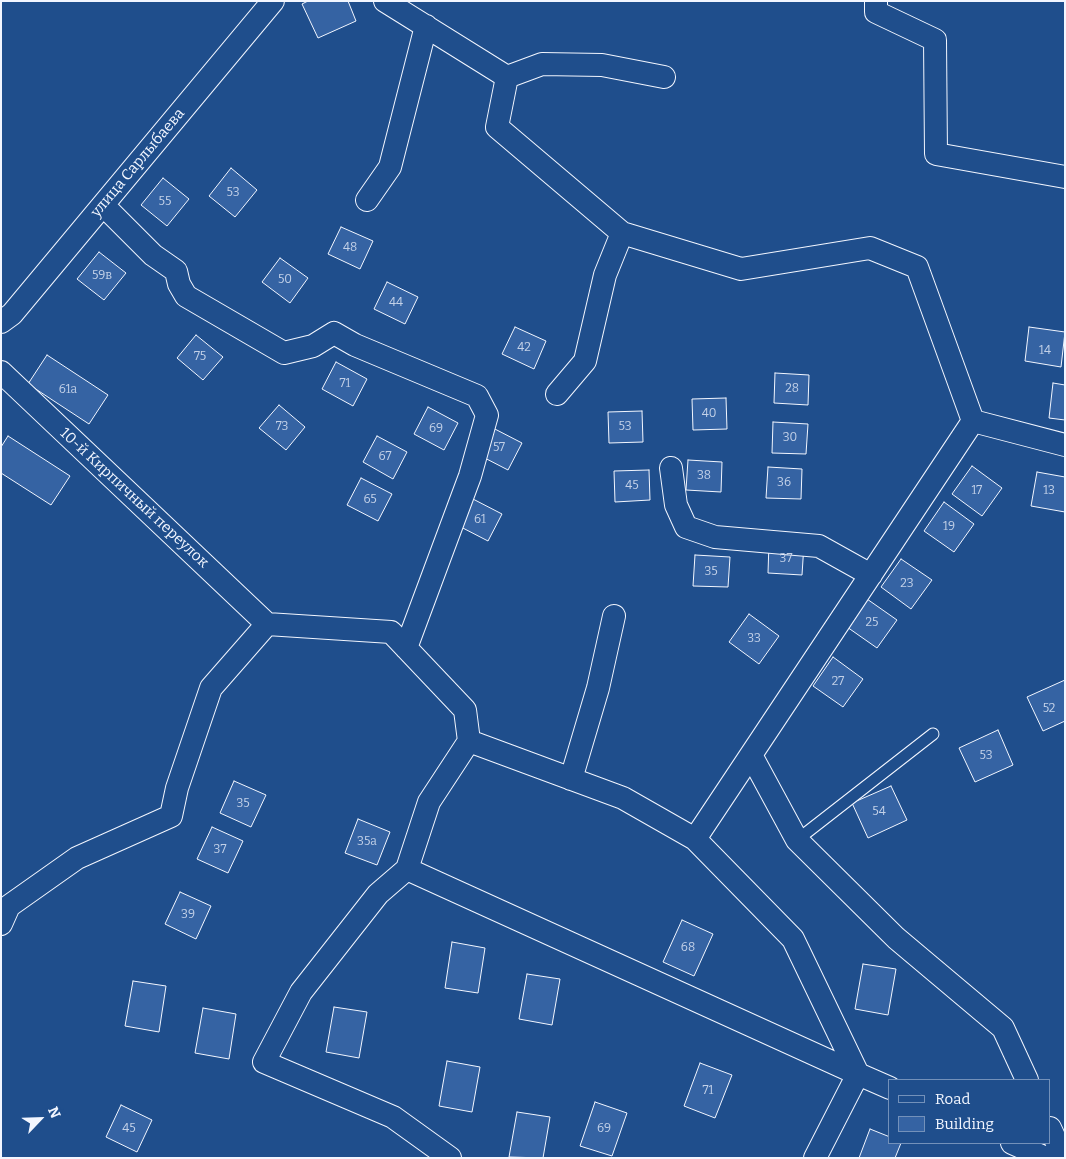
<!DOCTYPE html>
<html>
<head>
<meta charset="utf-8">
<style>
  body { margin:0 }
  #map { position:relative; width:1066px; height:1159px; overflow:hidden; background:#1f4e8c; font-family:Bitter,serif }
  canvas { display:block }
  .frame { position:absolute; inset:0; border:2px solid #f2f6ff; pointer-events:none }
  .legend { position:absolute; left:888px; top:1079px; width:162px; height:65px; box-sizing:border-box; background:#1f4e8c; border:1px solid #7391ba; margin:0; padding:6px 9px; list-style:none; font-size:15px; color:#f2f6ff }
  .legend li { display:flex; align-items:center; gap:10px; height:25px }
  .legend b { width:25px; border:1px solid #7391ba }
  .north { position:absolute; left:15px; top:1094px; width:50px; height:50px; -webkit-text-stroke:4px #1f4e8c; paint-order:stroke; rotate:66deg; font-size:14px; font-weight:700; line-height:20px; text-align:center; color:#f2f6ff }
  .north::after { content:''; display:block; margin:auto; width:18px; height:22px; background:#f2f6ff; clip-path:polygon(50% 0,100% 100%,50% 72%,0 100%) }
</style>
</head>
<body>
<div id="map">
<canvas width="1066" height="1159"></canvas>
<div class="frame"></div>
<ul class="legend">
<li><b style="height:6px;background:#1f4e8c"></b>Road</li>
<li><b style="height:14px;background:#3563a3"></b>Building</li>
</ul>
<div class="north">N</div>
</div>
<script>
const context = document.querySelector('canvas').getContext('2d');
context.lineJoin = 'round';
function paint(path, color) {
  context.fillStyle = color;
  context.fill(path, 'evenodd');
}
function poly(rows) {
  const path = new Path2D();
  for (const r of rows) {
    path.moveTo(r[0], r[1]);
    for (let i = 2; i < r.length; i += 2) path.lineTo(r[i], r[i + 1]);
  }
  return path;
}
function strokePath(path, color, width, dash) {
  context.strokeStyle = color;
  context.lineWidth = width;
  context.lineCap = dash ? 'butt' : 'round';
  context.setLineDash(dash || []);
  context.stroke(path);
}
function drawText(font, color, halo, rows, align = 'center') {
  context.font = font + ' Bitter,serif';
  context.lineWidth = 4;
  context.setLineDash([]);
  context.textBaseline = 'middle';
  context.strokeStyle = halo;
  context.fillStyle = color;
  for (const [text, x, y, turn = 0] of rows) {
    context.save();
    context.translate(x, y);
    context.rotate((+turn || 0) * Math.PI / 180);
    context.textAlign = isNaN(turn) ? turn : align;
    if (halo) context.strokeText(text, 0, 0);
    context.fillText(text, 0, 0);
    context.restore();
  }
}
const building = poly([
  [308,1,348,1,356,21,318,38,302,4,308,1],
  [231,168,257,190,235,217,209,196,231,168],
  [163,178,189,199,167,226,141,205,163,178],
  [341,227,373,241,360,269,328,254,341,227],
  [99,252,126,273,104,300,77,279,99,252],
  [280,258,308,278,290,303,262,282,280,258],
  [387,282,418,297,405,324,374,309,387,282],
  [515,327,546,341,534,369,502,354,515,327],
  [1029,327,1065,332,1061,367,1025,361,1029,327],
  [196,335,223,357,203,380,177,358,196,335],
  [47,355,108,395,89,424,28,384,47,355],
  [336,362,367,379,353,406,322,389,336,362],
  [775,373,809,375,808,405,774,403,775,373],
  [1053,383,1065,385,1065,420,1049,418,1053,383],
  [726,398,727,429,693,430,692,399,726,398],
  [279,405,305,427,286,450,259,428,279,405],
  [428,407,458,423,444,450,414,434,428,407],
  [642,411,643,442,609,443,608,412,642,411],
  [773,422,808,424,806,454,772,453,773,422],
  [491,427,522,443,508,470,477,454,491,427],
  [8,436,70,476,51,505,1,473,1,447,8,436],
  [377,436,407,452,393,479,363,462,377,436],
  [688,460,722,462,721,492,686,490,688,460],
  [972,466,1002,488,982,516,952,494,972,466],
  [768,467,802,469,801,499,766,498,768,467],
  [649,470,650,500,615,502,614,471,649,470],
  [1037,472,1065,477,1065,512,1031,506,1037,472],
  [361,478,392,494,378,521,347,505,361,478],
  [471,498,502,514,488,541,457,525,471,498],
  [944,502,974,524,954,552,924,531,944,502],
  [769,543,804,544,802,575,768,573,769,543],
  [695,555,730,557,728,587,693,586,695,555],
  [901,559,932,580,911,609,881,587,901,559],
  [867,599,897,620,877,648,847,627,867,599],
  [749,614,779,636,759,664,729,642,749,614],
  [833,657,863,679,843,707,813,686,833,657],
  [1065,680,1065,721,1043,731,1027,697,1065,680],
  [998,730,1013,765,975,782,959,748,998,730],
  [234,781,266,795,251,827,220,813,234,781],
  [891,786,907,820,868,838,852,803,891,786],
  [358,819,390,832,377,865,345,853,358,819],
  [212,827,243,841,228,873,197,859,212,827],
  [180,892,211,906,196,939,165,924,180,892],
  [682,920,713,934,694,976,663,962,682,920],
  [452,942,485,948,478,993,445,988,452,942],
  [863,964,896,969,888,1015,855,1009,863,964],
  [527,974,560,979,552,1025,519,1019,527,974],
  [133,981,166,986,159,1032,125,1026,133,981],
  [334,1007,367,1012,359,1058,326,1052,334,1007],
  [203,1008,236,1014,229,1059,195,1053,203,1008],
  [447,1061,480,1067,472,1112,439,1106,447,1061],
  [700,1063,732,1075,715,1118,684,1106,700,1063],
  [595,1102,627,1113,612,1156,580,1146,595,1102],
  [121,1105,152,1120,137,1152,106,1137,121,1105],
  [517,1112,550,1117,543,1158,509,1157,517,1112],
  [870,1129,890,1137,890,1143,901,1143,895,1158,859,1158,870,1129]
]);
const service = poly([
  [797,840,933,734]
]);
const minor = poly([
  [385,1,507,77,497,127,622,233,741,269,870,248,917,267,973,421,695,839],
  [876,1,876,12,935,40,936,154,1065,177],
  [507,77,542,64,602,65,664,77],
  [367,200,390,167,426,26],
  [103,205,153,255,176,271,179,284,186,296,284,353,313,346,334,333,355,345,477,396,487,415,470,476,406,648],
  [1,322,12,314,273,1],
  [1,372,267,624],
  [557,394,585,361,605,275,622,233],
  [973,421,1065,445],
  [671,468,676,505,686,527,715,537,819,546,871,575],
  [267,624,391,632,465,710,469,741,623,798,695,839,793,939,858,1074,890,1088],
  [751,755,797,840,896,938,1003,1028,1027,1080],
  [571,779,598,688,614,616],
  [407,869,858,1074,815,1158],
  [1,924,9,906,77,858,171,816,177,788,211,688,267,624],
  [1050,1128,1064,1158],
  [1012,1143,1046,1158],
  [450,1158,393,1117,264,1062,301,992,378,894,407,869,429,802,469,741]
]);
const numberNames = [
  ["53",233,193],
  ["55",165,202],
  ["48",350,248],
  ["59в",102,276],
  ["50",285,280],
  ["44",396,303],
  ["42",524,348],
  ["14",1045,351],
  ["75",200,357],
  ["71",345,384],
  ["28",792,389],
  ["61а",68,390],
  ["40",709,414],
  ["73",282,427],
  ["53",625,427],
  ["69",436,429],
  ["30",790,438],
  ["57",499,448],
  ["67",385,457],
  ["38",704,476],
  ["36",784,483],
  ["45",632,486],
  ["17",977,491],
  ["13",1049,491],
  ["65",370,500],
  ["61",480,520],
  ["19",949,527],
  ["37",786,559],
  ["35",711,572],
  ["23",907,584],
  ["25",872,623],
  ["33",754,639],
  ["27",838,682],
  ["52",1049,709],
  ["53",986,756],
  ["35",243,804],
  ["54",879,812],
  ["35а",367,842],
  ["37",220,850],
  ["39",188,915],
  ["68",688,948],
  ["71",708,1091],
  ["45",129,1129],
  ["69",604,1129]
];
const streetNames = [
  ["улица Сарлыбаева",138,163,-50],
  ["10-й Кирпичный переулок",134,498,43]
];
paint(building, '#3563a3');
strokePath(building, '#f2f6ff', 1);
strokePath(service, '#f2f6ff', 13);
strokePath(minor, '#f2f6ff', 24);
strokePath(service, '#1f4e8c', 11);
strokePath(minor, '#1f4e8c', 22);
drawText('12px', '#c3d1e8', null, numberNames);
drawText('15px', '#f2f6ff', '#1f4e8c', streetNames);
</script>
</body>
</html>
